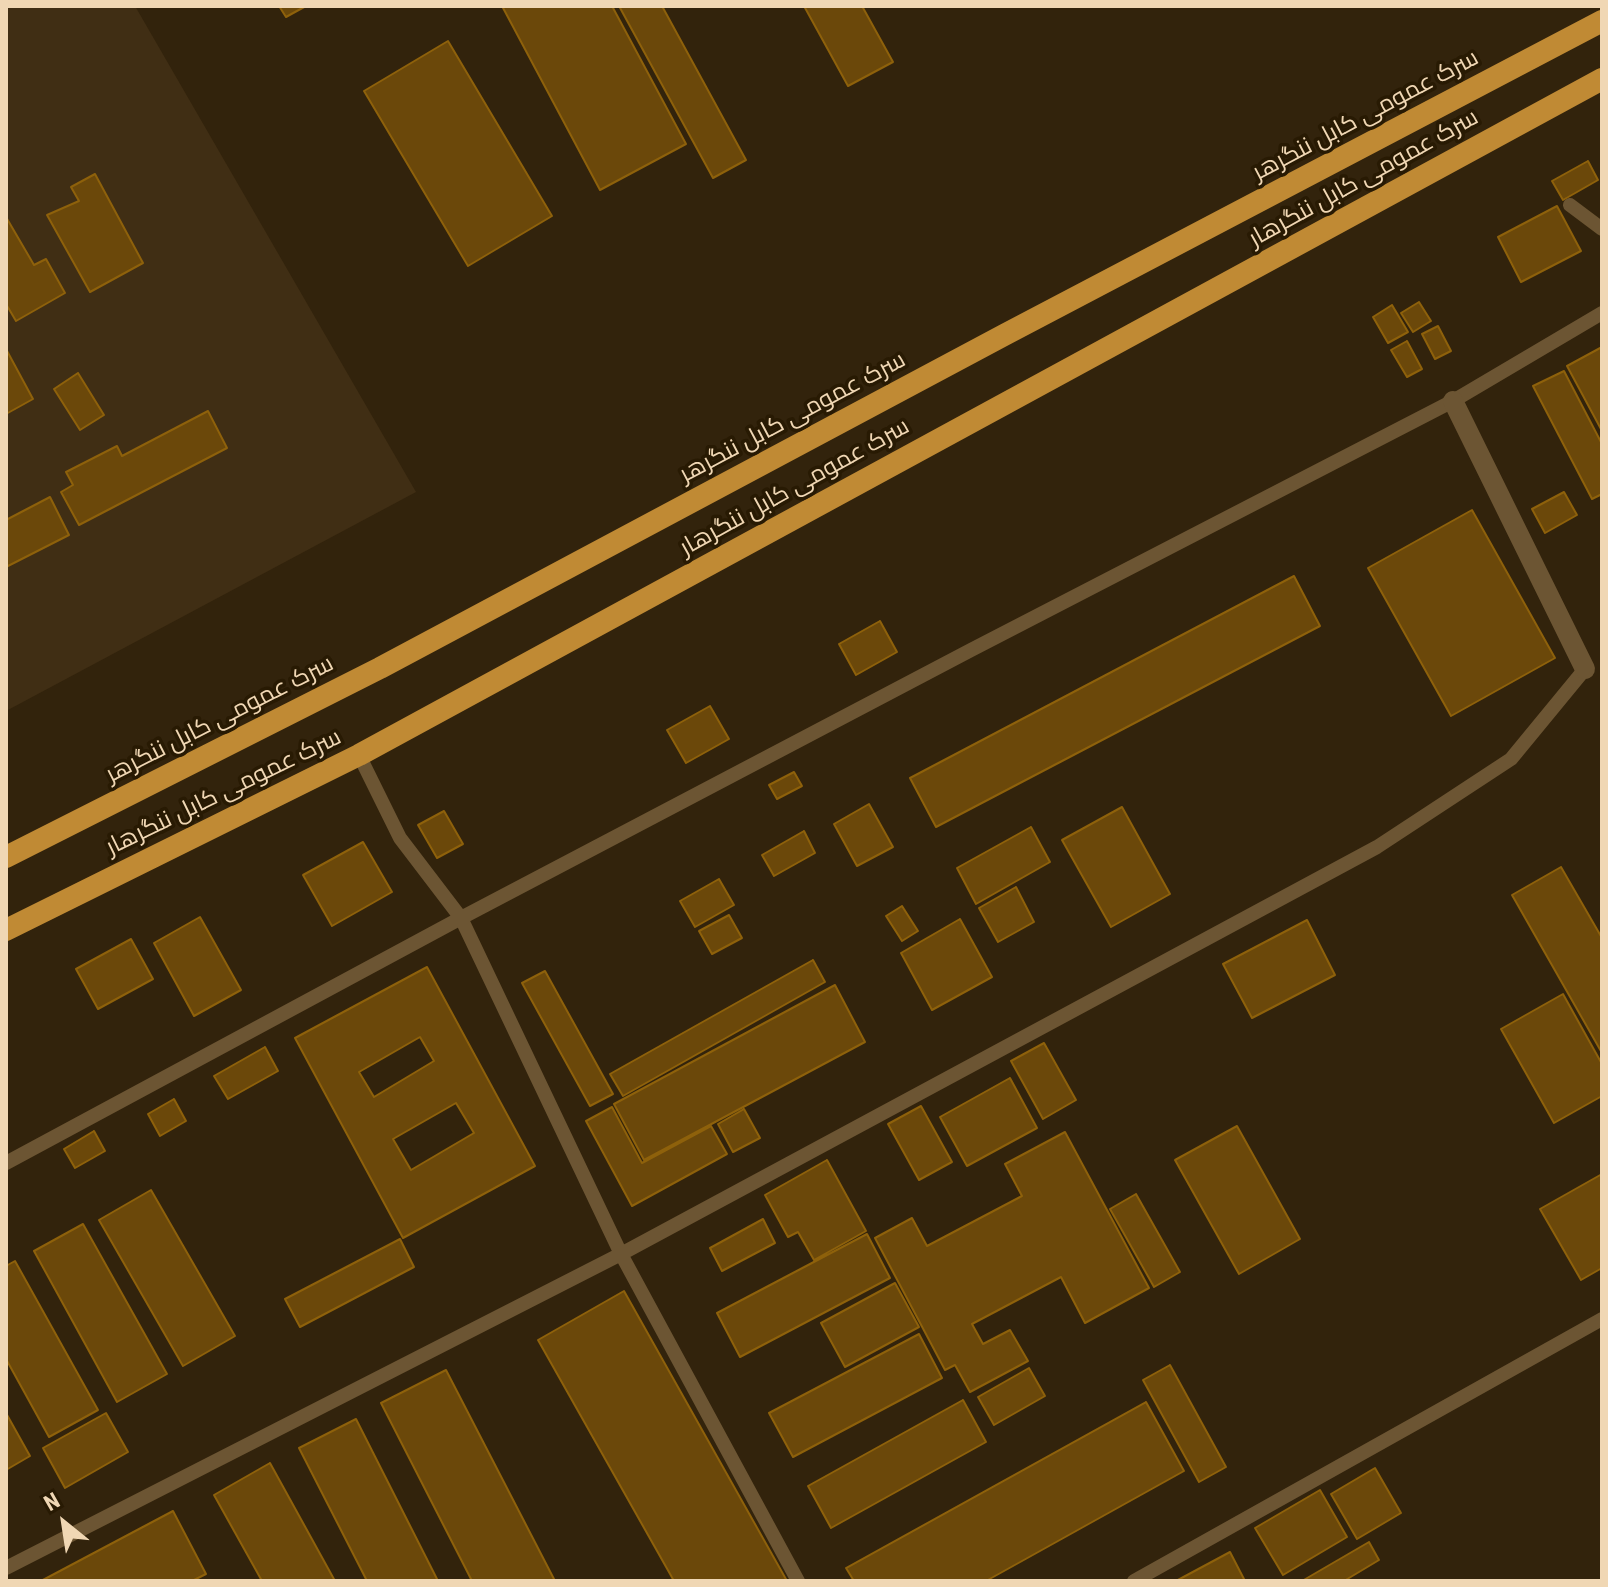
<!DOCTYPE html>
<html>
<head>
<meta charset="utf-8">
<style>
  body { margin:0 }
  #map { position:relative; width:1608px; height:1587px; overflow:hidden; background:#32230c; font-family:"Roboto Condensed",sans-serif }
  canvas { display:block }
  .frame { position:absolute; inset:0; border:8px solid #f0d7b4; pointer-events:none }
  .north { position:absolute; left:24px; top:1483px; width:80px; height:80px; -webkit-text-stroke:6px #281a03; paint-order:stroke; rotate:330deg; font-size:22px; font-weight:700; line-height:32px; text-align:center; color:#f0d7b4 }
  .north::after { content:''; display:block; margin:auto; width:28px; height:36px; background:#f0d7b4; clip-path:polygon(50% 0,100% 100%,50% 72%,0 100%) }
</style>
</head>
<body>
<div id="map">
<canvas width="1608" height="1587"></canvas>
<div class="frame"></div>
<div class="north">N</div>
</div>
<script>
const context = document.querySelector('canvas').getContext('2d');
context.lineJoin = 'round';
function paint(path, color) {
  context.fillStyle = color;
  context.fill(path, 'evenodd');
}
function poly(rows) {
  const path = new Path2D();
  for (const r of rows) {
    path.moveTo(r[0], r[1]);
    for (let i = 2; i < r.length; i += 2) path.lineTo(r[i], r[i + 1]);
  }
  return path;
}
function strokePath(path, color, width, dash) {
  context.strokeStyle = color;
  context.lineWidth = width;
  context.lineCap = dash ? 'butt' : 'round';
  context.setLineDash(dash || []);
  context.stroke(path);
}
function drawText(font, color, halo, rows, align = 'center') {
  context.font = font + ' "Roboto Condensed",Cairo,sans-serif';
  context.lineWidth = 7;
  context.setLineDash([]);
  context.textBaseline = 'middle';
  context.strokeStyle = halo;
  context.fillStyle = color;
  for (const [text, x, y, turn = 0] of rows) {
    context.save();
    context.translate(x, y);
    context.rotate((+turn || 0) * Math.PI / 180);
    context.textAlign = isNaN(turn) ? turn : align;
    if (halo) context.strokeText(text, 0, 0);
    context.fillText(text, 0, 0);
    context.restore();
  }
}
const built = poly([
  [6,6,135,6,416,492,6,711]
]);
const building = poly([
  [279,6,306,6,286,17,279,6],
  [502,6,612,6,686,144,600,190,502,6],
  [619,6,662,6,746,160,713,178,619,6],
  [804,6,862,6,893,62,848,86,804,6],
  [448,41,552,216,468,266,364,91,448,41],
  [1588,161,1598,180,1563,200,1552,181,1588,161],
  [95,174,143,263,90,292,47,215,79,201,71,187,95,174],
  [1557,206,1581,251,1521,282,1498,237,1557,206],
  [6,217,34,265,46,259,65,293,16,321,6,304,6,217],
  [1419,302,1431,321,1413,332,1401,313,1419,302],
  [1392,305,1408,332,1388,343,1373,317,1392,305],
  [1438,326,1451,351,1435,359,1422,334,1438,326],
  [1407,341,1422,369,1407,377,1391,350,1407,341],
  [1602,347,1602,431,1567,366,1602,347],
  [6,349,33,399,6,414,6,349],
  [1564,371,1602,444,1602,494,1592,499,1533,386,1564,371],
  [78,373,104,415,80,430,54,389,78,373],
  [208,411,227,448,79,525,61,492,73,485,66,472,117,446,122,456,208,411],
  [1564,492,1577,515,1545,533,1532,509,1564,492],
  [50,497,69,535,6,567,6,520,50,497],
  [1472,510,1555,658,1451,716,1368,568,1472,510],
  [1294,576,1320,626,936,827,910,778,1294,576],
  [880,621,897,652,856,675,839,644,880,621],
  [710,706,729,739,686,763,667,730,710,706],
  [794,772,802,786,777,799,769,785,794,772],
  [869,804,893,847,857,866,834,824,869,804],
  [1122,807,1170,894,1111,927,1062,840,1122,807],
  [444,811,463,844,437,858,418,825,444,811],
  [1031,827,1050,862,976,904,957,868,1031,827],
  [804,831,815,853,774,876,762,855,804,831],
  [363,842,392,892,332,926,303,875,363,842],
  [1561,867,1602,938,1602,1053,1512,895,1561,867],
  [719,879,734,905,695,927,680,901,719,879],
  [1016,887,1034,922,998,942,979,908,1016,887],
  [902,906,918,931,902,941,886,916,902,906],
  [729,915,742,938,712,954,699,931,729,915],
  [200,917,241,990,194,1016,154,943,200,917],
  [960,919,992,977,932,1010,901,953,960,919],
  [1307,920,1335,975,1252,1018,1223,964,1307,920],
  [131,939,153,979,98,1009,76,969,131,939],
  [813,960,825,982,623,1096,610,1074,813,960],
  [427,967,535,1166,403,1238,295,1038,427,967],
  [420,1037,434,1061,374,1097,359,1072,420,1037],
  [456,1103,474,1133,411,1170,393,1139,456,1103],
  [545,971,613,1094,590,1106,522,983,545,971],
  [835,985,865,1042,644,1160,614,1104,835,985],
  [1563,994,1602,1064,1602,1096,1554,1123,1501,1029,1563,994],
  [1044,1043,1076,1100,1043,1119,1011,1061,1044,1043],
  [265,1047,278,1071,228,1099,214,1076,265,1047],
  [1010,1078,1037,1128,967,1166,940,1117,1010,1078],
  [174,1099,186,1121,160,1136,148,1114,174,1099],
  [921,1106,952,1162,919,1180,888,1124,921,1106],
  [612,1107,642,1163,711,1126,727,1154,632,1206,586,1121,612,1107],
  [744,1109,760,1138,733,1152,718,1124,744,1109],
  [1237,1126,1300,1239,1239,1274,1175,1160,1237,1126],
  [94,1131,105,1151,75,1168,64,1149,94,1131],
  [1065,1132,1149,1288,1085,1323,1061,1277,972,1324,983,1344,1010,1330,1028,1361,970,1392,955,1365,945,1370,875,1238,912,1218,927,1246,1022,1196,1005,1164,1065,1132],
  [827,1160,866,1231,814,1260,798,1232,788,1237,765,1195,827,1160],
  [1602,1174,1602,1268,1581,1280,1540,1209,1602,1174],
  [151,1190,235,1336,183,1366,99,1220,151,1190],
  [1136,1194,1180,1272,1154,1287,1110,1209,1136,1194],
  [763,1219,775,1243,722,1271,710,1248,763,1219],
  [83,1224,167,1374,117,1402,34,1251,83,1224],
  [867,1234,890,1278,740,1357,717,1313,867,1234],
  [400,1239,414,1267,300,1327,285,1299,400,1239],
  [15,1261,98,1410,49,1437,6,1359,6,1266,15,1261],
  [895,1283,919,1327,845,1367,821,1323,895,1283],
  [624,1291,787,1581,674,1581,538,1340,624,1291],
  [919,1334,942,1378,793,1457,769,1413,919,1334],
  [1170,1365,1226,1467,1199,1482,1143,1380,1170,1365],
  [1029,1368,1045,1396,994,1425,978,1397,1029,1368],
  [446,1370,555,1581,472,1581,381,1403,446,1370],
  [963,1400,986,1442,831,1528,808,1486,963,1400],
  [1146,1402,1184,1471,986,1581,854,1581,846,1568,1146,1402],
  [6,1413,30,1456,6,1470,6,1413],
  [106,1413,128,1452,65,1488,43,1448,106,1413],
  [356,1419,438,1581,367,1581,299,1448,356,1419],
  [270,1463,335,1581,262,1581,214,1495,270,1463],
  [1375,1468,1401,1513,1357,1539,1331,1494,1375,1468],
  [1320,1490,1347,1537,1283,1575,1255,1528,1320,1490],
  [173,1511,206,1574,192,1581,41,1581,173,1511],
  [1369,1542,1379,1560,1344,1581,1302,1581,1369,1542],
  [1230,1552,1245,1581,1176,1581,1230,1552]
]);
const service = poly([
  [1570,205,1602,229],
  [359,755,400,838,461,918,621,1254,798,1581],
  [6,1163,461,918,971,650,1453,401,1602,313],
  [6,1568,621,1254,1377,847,1511,759,1585,669],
  [1134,1581,1602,1319]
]);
const minor = poly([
  [1453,401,1585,669]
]);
const trunk = poly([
  [6,857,380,668,1006,334,1602,21],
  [6,930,359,755,1602,79]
]);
const streetNames = [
  ["سرک عمومی کابل ننگرهر",1366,116,-28],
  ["سرک عمومی کابل ننگرهار",1364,179,-29],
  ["سرک عمومی کابل ننگرهر",793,418,-28],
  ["سرک عمومی کابل ننگرهار",795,488,-29],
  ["سرک عمومی کابل ننگرهر",220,720,-27],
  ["سرک عمومی کابل ننگرهار",224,793,-26]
];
paint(built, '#402e14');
paint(building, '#6b480a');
strokePath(building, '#8e610b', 2);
strokePath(service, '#6c5533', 14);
strokePath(minor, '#6c5533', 20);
strokePath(trunk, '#c08a34', 22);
drawText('24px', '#f0d7b4', '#281a03', streetNames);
</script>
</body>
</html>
